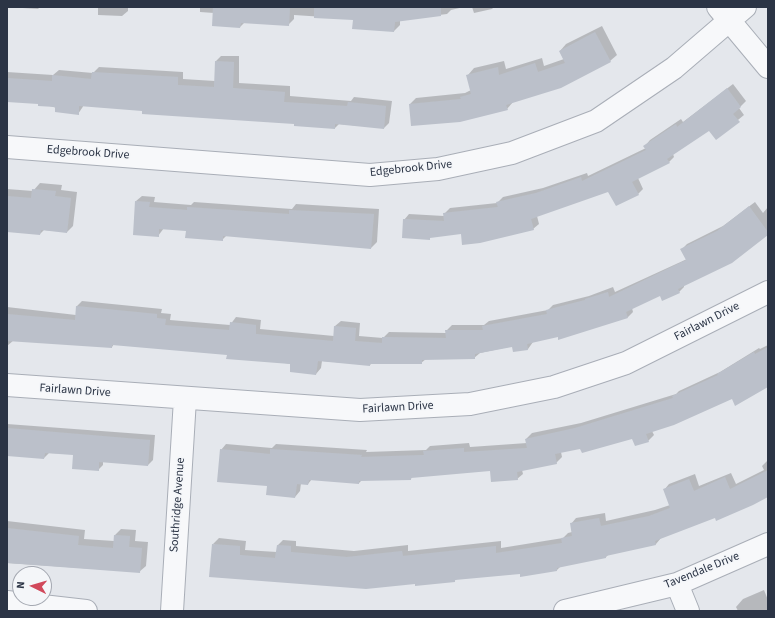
<!DOCTYPE html>
<html>
<head>
<meta charset="utf-8">
<style>
  body { margin:0 }
  #map { position:relative; width:775px; height:618px; overflow:hidden; background:#e4e7ec; font-family:"Source Sans 3",sans-serif }
  canvas { display:block }
  .frame { position:absolute; inset:0; border:8px solid #2b3445; pointer-events:none }
  .north { position:absolute; left:12px; top:566px; width:40px; height:40px; box-sizing:border-box; background:#f4f6f9; border:1px solid #a4a8b1; border-radius:50%; rotate:275deg; font-size:11px; font-weight:700; line-height:16px; text-align:center; color:#2b3445 }
  .north::after { content:''; display:block; margin:auto; width:14px; height:18px; background:#d1495b; clip-path:polygon(50% 0,100% 100%,50% 72%,0 100%) }
</style>
</head>
<body>
<div id="map">
<canvas width="775" height="618"></canvas>
<div class="frame"></div>
<div class="north">N</div>
</div>
<script>
const context = document.querySelector('canvas').getContext('2d');
context.lineJoin = 'round';
function paint(path, color) {
  context.fillStyle = color;
  context.fill(path, 'evenodd');
}
function poly(rows) {
  const path = new Path2D();
  for (const r of rows) {
    path.moveTo(r[0], r[1]);
    for (let i = 2; i < r.length; i += 2) path.lineTo(r[i], r[i + 1]);
  }
  return path;
}
function strokePath(path, color, width, dash) {
  context.strokeStyle = color;
  context.lineWidth = width;
  context.lineCap = dash ? 'butt' : 'round';
  context.setLineDash(dash || []);
  context.stroke(path);
}
function drawText(font, color, halo, rows, align = 'center') {
  context.font = font + ' "Source Sans 3",sans-serif';
  context.lineWidth = 3;
  context.setLineDash([]);
  context.textBaseline = 'middle';
  context.strokeStyle = halo;
  context.fillStyle = color;
  for (const [text, x, y, turn = 0] of rows) {
    context.save();
    context.translate(x, y);
    context.rotate((+turn || 0) * Math.PI / 180);
    context.textAlign = isNaN(turn) ? turn : align;
    if (halo) context.strokeText(text, 0, 0);
    context.fillText(text, 0, 0);
    context.restore();
  }
}
const shadow = poly([
  [7,7,40,7,38,9],
  [98,7,128,7,128,11,122,16,98,15],
  [180,7,464,7,451,10,447,14,400,20,400,25,394,31,354,19,294,15,294,19,288,25,245,22,240,27,214,13,200,12,200,8],
  [472,7,494,7,492,9,474,13],
  [602,26,617,55,610,61,513,102,507,109,410,104,416,98,465,93,471,90,468,75,474,68,504,61,506,69,542,58,544,66,564,59,560,51,566,44],
  [221,56,239,56,239,83,290,86,290,96,351,101,354,97,392,101,389,123,384,128,339,124,335,128,295,123,84,105,78,114,39,103,7,101,7,72,53,75,59,70,93,73,99,67,183,72,183,79,215,81,216,61],
  [733,84,746,101,739,108,744,115,716,138,709,130,673,154,674,157,669,162,638,178,643,189,638,194,609,190,537,216,539,224,533,229,462,233,404,220,409,214,444,216,444,214,450,208,497,203,503,197,543,188,587,173,588,176,646,148,645,146,650,140,681,119,683,122],
  [40,183,62,185,61,190,77,192,73,226,67,232,44,230,40,234,7,231,7,189,33,191],
  [142,196,155,197,154,202,191,205,194,202,292,209,296,204,379,209,377,242,371,248,227,235,222,240,187,230,164,228,158,236,136,201],
  [755,202,763,213,768,207,768,234,684,285,684,287,679,292,660,295,632,308,633,312,628,317,533,342,528,349,514,351,513,346,480,353,474,358,426,359,421,363,372,363,370,365,322,361,321,368,316,374,291,364,228,354,114,344,112,347,14,340,7,346,7,307,76,315,77,306,82,301,162,309,161,313,171,314,170,320,230,325,236,317,261,320,260,329,334,336,335,326,341,321,360,323,359,336,383,338,389,332,446,333,446,331,452,325,484,325,489,321,548,310,553,305,589,296,613,287,615,292,687,259,682,249,687,244,723,226],
  [768,345,768,380,732,398,652,431,654,435,648,441,633,438,561,452,562,457,556,463,522,470,523,474,517,479,491,470,412,477,411,479,362,480,359,483,312,479,308,484,301,483,300,491,295,497,268,485,221,450,226,444,272,448,276,444,367,450,366,452,426,450,430,446,469,443,470,447,527,443,526,439,532,433,581,423,676,394,679,391,720,372,759,348,760,349],
  [7,424,155,435,153,460,148,465,103,461,103,465,98,470,74,454,49,453,44,458,7,455],
  [768,460,768,496,661,538,656,544,609,554,606,557,561,566,557,570,457,579,454,581,304,582,213,544,219,538,246,541,245,550,277,552,277,546,283,540,296,541,296,546,354,551,408,545,408,551,501,541,501,548,563,538,568,533,572,532,571,524,576,518,605,513,606,521,655,510,670,505,664,490,669,484,695,474,699,486,731,473,736,484,764,470,762,466],
  [7,521,85,530,84,539,114,541,115,535,121,529,136,530,135,541,148,542,146,566,139,572,7,563],
  [764,590,768,600,768,611,738,611,736,607,743,599]
]);
const building = poly([
  [213,7,290,7,289,26,241,23,240,28,212,26],
  [314,7,441,7,441,16,395,22,394,32,352,29,353,20,314,18],
  [595,32,611,62,561,88,506,105,508,110,460,122,411,126,409,104,461,99,460,97,471,94,466,75,498,67,499,75,535,63,538,72,565,63,559,51],
  [215,61,234,62,233,88,285,92,284,102,347,106,348,102,386,106,384,129,335,124,335,129,294,126,294,124,142,114,142,111,79,106,79,115,55,112,55,107,38,106,38,104,7,102,7,78,52,81,52,75,91,79,92,72,178,77,178,85,214,87],
  [727,88,741,107,733,114,740,122,716,140,709,131,667,159,670,163,632,182,639,195,616,206,608,192,531,219,534,230,480,243,462,245,461,234,430,238,430,240,402,238,403,219,444,221,443,213,498,207,496,202,536,193,581,177,582,181,646,150,643,146,676,124,677,127],
  [32,189,56,191,55,196,71,198,67,233,41,230,40,235,7,232,7,196,31,198],
  [135,201,150,202,149,207,187,210,187,207,289,214,289,210,374,214,371,249,223,236,223,241,185,238,186,231,159,229,159,237,133,235],
  [749,206,768,232,768,235,732,263,678,289,680,293,662,301,660,296,626,312,628,318,558,340,558,337,527,344,528,350,513,352,512,347,475,354,475,359,422,360,422,364,370,364,370,366,318,361,316,375,290,372,290,364,226,359,227,355,112,345,112,348,7,341,7,314,75,320,76,306,157,314,157,318,166,319,165,325,229,330,230,322,256,325,256,334,333,341,334,326,356,328,355,341,382,343,382,337,446,338,445,330,483,330,482,326,547,314,546,310,585,300,585,299,608,292,609,297,686,260,680,249,717,231],
  [768,347,768,387,735,406,732,399,674,425,646,434,649,442,635,446,632,439,582,453,580,449,555,454,557,464,517,472,518,480,491,482,490,471,411,478,411,480,359,481,359,484,309,480,308,485,297,484,295,498,266,495,267,486,217,482,220,449,270,454,270,449,362,455,361,457,424,455,423,451,464,448,464,452,527,448,525,439,575,428,673,398,672,396,718,375,717,374,754,352,755,354],
  [7,428,150,440,148,466,99,462,99,471,72,469,73,455,45,453,44,459,7,456],
  [768,470,768,497,753,505,716,521,715,518,655,541,656,545,606,556,606,558,557,568,557,571,520,577,520,574,455,580,455,582,415,586,415,584,366,589,209,577,212,544,240,546,240,555,275,558,277,545,291,546,291,552,347,557,402,551,403,556,496,546,496,553,562,543,561,538,572,536,570,523,599,518,601,526,649,516,670,508,663,489,689,479,694,491,725,477,730,489],
  [7,528,79,536,78,545,113,548,114,535,130,536,129,547,142,548,140,573,7,563]
]);
const minor = poly([
  [718,7,768,67],
  [7,147,370,175,438,169,512,153,596,121,674,68,745,7],
  [7,385,360,410,470,404,554,387,626,363,768,292],
  [677,584,688,611],
  [7,602,86,611],
  [172,611,185,399],
  [565,611,677,584,768,544]
]);
const streetNames = [
  ["Edgebrook Drive",88,153,4],
  ["Edgebrook Drive",411,169,-6],
  ["Fairlawn Drive",707,322,-27],
  ["Fairlawn Drive",75,391,4],
  ["Fairlawn Drive",398,408,-3],
  ["Southridge Avenue",178,505,-86],
  ["Tavendale Drive",702,571,-22]
];
paint(shadow, '#0003');
paint(building, '#bbc0ca');
strokePath(minor, '#a9aeb7', 24);
strokePath(minor, '#f7f8fa', 22);
drawText('12px', '#2b3445', '#f4f6f9', streetNames);
</script>
</body>
</html>
